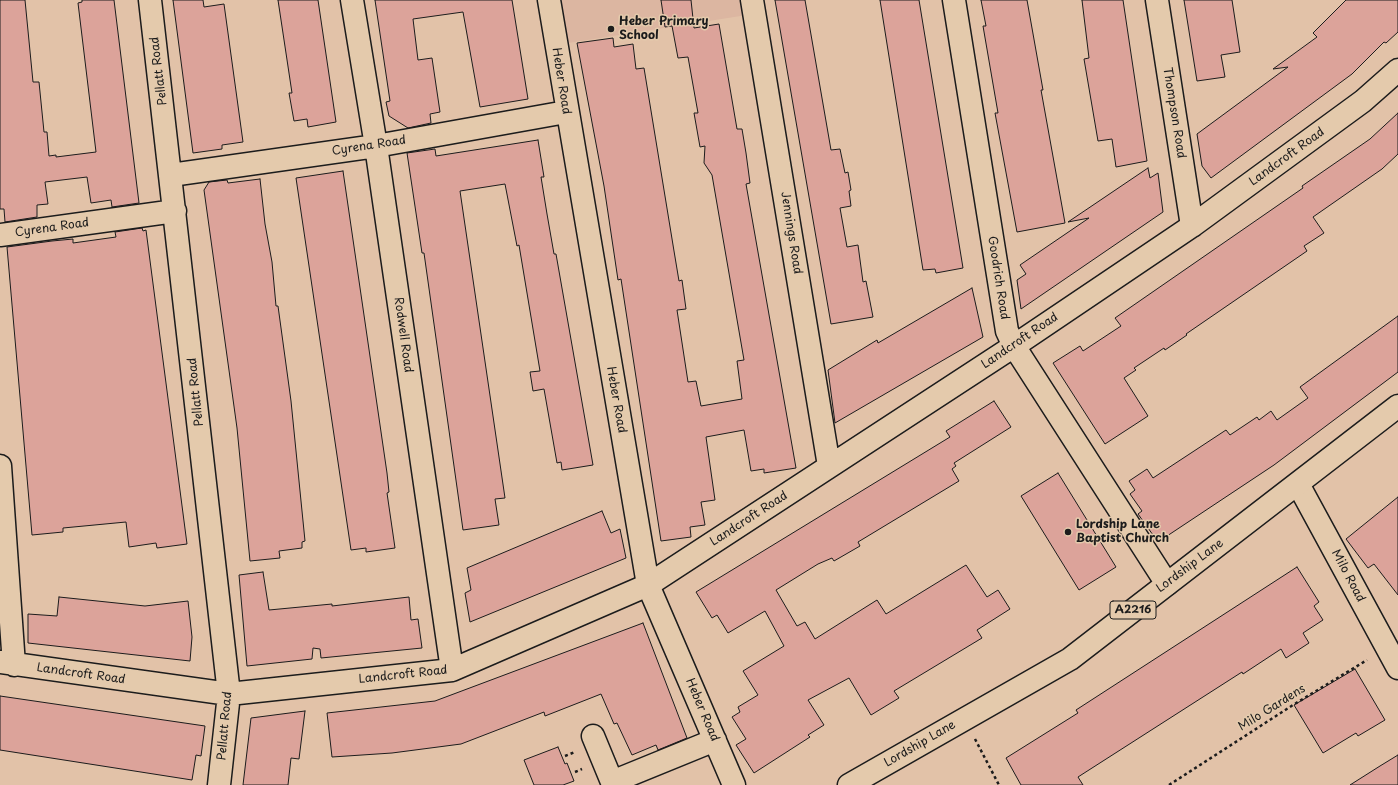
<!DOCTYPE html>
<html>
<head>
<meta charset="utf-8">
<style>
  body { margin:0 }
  canvas { display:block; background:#e2c2a8 }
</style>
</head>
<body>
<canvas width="1398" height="785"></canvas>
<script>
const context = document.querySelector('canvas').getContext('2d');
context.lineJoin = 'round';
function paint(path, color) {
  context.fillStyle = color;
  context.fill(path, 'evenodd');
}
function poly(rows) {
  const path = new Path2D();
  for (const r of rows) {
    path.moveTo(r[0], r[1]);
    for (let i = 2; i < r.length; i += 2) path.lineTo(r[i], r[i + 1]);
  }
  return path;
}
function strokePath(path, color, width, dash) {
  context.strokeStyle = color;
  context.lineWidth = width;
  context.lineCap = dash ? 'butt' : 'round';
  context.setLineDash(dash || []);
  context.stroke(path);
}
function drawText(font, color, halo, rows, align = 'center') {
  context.font = font + ' "Playpen Sans",sans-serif';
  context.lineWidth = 3;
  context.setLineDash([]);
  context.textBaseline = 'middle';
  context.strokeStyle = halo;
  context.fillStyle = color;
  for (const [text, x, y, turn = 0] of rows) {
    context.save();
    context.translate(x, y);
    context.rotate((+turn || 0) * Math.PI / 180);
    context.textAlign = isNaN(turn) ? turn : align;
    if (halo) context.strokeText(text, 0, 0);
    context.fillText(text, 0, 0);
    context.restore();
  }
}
const built = poly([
  [560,0,744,0,747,15,568,43]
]);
const building = poly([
  [0,0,25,0,33,82,39,82,44,132,47,132,49,156,56,155,56,157,96,152,78,3,82,2,82,0,114,0,139,203,112,207,111,200,91,203,87,177,45,182,48,204,37,205,37,217,5,222,4,209,0,209,0,0],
  [173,0,203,0,204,7,224,4,243,142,222,145,222,149,193,153,173,0],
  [278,0,318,0,336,122,308,127,307,119,294,121,289,93,292,93,278,0],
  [375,0,512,0,528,99,480,107,463,12,413,19,418,60,432,58,440,112,430,114,431,123,408,128,389,116,386,102,390,101,375,0],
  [661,0,691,0,694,28,719,24,737,129,742,129,746,153,750,183,746,184,796,468,764,473,764,469,751,471,744,430,706,437,715,500,701,502,705,525,690,527,691,537,661,541,621,279,618,280,604,186,577,43,613,38,614,47,633,44,636,69,644,68,674,251,679,281,682,280,686,309,677,310,688,382,696,381,701,406,742,399,737,361,744,360,712,175,704,163,705,146,700,147,694,113,698,113,688,57,678,58,672,26,665,27,661,0],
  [775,0,805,0,831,150,840,149,845,173,848,172,851,190,849,191,851,206,840,208,847,247,858,245,863,282,866,281,873,317,831,324,775,0],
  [880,0,919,0,963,268,936,273,935,269,923,270,880,0],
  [981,0,1027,0,1043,90,1041,90,1065,223,1017,232,995,113,998,113,983,26,986,26,981,0],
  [1082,0,1123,0,1147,161,1116,167,1112,139,1098,141,1084,59,1089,58,1082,0],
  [1184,0,1232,0,1240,52,1221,55,1225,77,1197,81,1184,0],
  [1346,0,1398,0,1398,32,1386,43,1384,42,1352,74,1211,178,1202,166,1197,134,1288,67,1273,69,1317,37,1313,33,1346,0],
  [1398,113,1398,154,1382,169,1313,217,1324,233,1304,246,1307,251,1186,334,1187,335,1165,350,1164,348,1134,368,1136,370,1124,378,1148,416,1105,444,1053,363,1080,346,1083,351,1121,326,1115,318,1303,188,1302,186,1370,139,1398,113],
  [538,140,544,177,541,177,547,214,554,254,556,254,593,465,562,470,561,462,557,463,544,389,533,391,530,372,540,371,519,245,517,246,505,184,460,191,505,498,495,499,499,525,463,530,424,253,422,253,407,153,435,149,436,156,538,140],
  [1148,168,1150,178,1158,173,1163,212,1021,309,1017,280,1026,274,1020,265,1089,218,1068,222,1148,168],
  [343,171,387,473,389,492,387,493,395,548,366,552,366,548,351,550,296,178,343,171],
  [260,179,265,224,272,262,276,306,278,306,291,401,305,541,302,542,302,548,279,551,280,558,250,561,237,428,204,190,209,182,227,180,228,183,260,179],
  [142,228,143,231,146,230,187,544,157,548,156,543,129,547,126,522,63,528,63,532,32,535,7,247,52,241,73,239,73,243,116,237,115,232,142,228],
  [972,288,983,337,835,423,828,370,877,340,878,343,972,288],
  [1398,316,1398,372,1274,465,1158,542,1138,514,1142,511,1130,494,1135,490,1129,481,1147,469,1153,478,1226,430,1230,435,1257,417,1259,420,1271,411,1277,420,1308,398,1300,387,1398,316],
  [994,401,1011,427,954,463,956,466,952,469,959,481,858,542,860,546,834,561,832,558,818,564,776,590,797,626,805,622,815,639,877,600,886,614,966,565,987,597,998,590,1010,609,977,630,982,638,894,691,899,698,871,715,849,678,808,700,824,725,808,735,810,737,754,773,736,745,746,739,732,717,740,712,738,707,758,695,743,671,784,646,765,611,728,633,717,615,712,618,696,592,950,437,946,431,994,401],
  [1058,473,1116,567,1079,590,1021,496,1058,473],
  [1398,497,1398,595,1374,564,1368,568,1346,539,1398,497],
  [602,511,611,533,620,529,626,558,470,622,465,593,471,590,467,568,602,511],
  [1297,567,1319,602,1314,606,1323,620,1303,633,1309,643,1286,658,1281,649,1243,674,1242,672,1078,777,1083,785,1021,785,1006,758,1078,713,1076,710,1297,567],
  [263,572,269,610,332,604,332,606,409,597,411,620,418,619,422,648,321,658,320,649,313,648,312,659,247,666,239,575,263,572],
  [59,597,145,606,188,601,192,637,190,661,28,643,28,614,57,616,59,597],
  [643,623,687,738,658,750,656,745,632,755,617,723,614,724,601,694,545,716,544,712,461,744,392,753,332,757,327,713,435,701,643,623],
  [1355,669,1385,720,1358,736,1356,733,1323,753,1294,705,1355,669],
  [0,696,205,726,201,756,196,755,192,780,0,750,0,696],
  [305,711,299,759,291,758,288,785,243,785,251,718,305,711],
  [558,747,565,764,567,763,574,781,563,785,534,785,524,760,558,747],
  [1398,755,1398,785,1350,785,1380,766,1398,755]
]);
const path = poly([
  [975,739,999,785],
  [565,756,575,752],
  [575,772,582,769],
  [1169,785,1293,705,1367,660]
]);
const minor = poly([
  [150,0,229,694,219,785],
  [352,0,376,146,452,670],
  [549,0,648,585,734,785],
  [752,0,829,466],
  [954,0,1007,331,1014,346,1167,584],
  [1157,0,1192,226],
  [171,175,376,146,566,112],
  [0,235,175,211],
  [0,466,14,665],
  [1298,484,1398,668],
  [0,662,229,694,452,670,648,585,1014,346,1192,226,1363,101,1398,70],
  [593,736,612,782,715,740]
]);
const primary = poly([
  [849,785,1070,659,1398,406]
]);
const markers = [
  [611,29,4,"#1c1c1c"],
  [1068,532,4,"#1c1c1c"]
];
const shields = [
  [1133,610,46]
];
const shieldNames = [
  ["A2216",1133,610]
];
const poiNames = [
  ["Heber Primary",619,22],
  ["School",619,36],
  ["Lordship Lane",1076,525],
  ["Baptist Church",1076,539]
];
const streetNames = [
  ["Pellatt Road",159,71,-97],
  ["Heber Road",561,81,81],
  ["Thompson Road",1174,113,81],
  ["Cyrena Road",369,146,-9],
  ["Landcroft Road",1287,157,-36],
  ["Cyrena Road",52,228,-8],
  ["Jennings Road",791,233,81],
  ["Goodrich Road",998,278,81],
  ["Rodwell Road",403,335,82],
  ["Landcroft Road",1020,341,-34],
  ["Pellatt Road",196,392,-96],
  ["Heber Road",616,400,80],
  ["Landcroft Road",749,519,-33],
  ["Lordship Lane",1190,566,-37],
  ["Milo Road",1348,576,62],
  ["Landcroft Road",81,674,8],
  ["Landcroft Road",403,675,-6],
  ["Milo Gardens",1272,708,-32],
  ["Heber Road",702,710,67],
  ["Pellatt Road",225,726,-85],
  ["Lordship Lane",920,744,-30]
];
paint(built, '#dcb6a1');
paint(building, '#dca39a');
strokePath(building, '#1c1c1c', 1);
strokePath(minor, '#1c1c1c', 25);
strokePath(primary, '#1c1c1c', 25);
strokePath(path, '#1c1c1c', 2.5, [3, 3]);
strokePath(minor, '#e4caac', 22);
strokePath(primary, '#e4caac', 22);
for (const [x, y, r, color] of markers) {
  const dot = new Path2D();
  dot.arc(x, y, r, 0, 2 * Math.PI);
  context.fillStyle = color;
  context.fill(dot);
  strokePath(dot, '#e4caac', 1.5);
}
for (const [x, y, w] of shields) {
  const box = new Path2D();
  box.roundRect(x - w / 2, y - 9, w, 18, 3);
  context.fillStyle = '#e4caac';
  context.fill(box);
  strokePath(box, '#1c1c1c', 1);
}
drawText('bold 11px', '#1c1c1c', null, shieldNames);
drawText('bold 12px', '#1c1c1c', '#e4caac', poiNames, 'left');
drawText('12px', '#1c1c1c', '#e4caac', streetNames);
</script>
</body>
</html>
